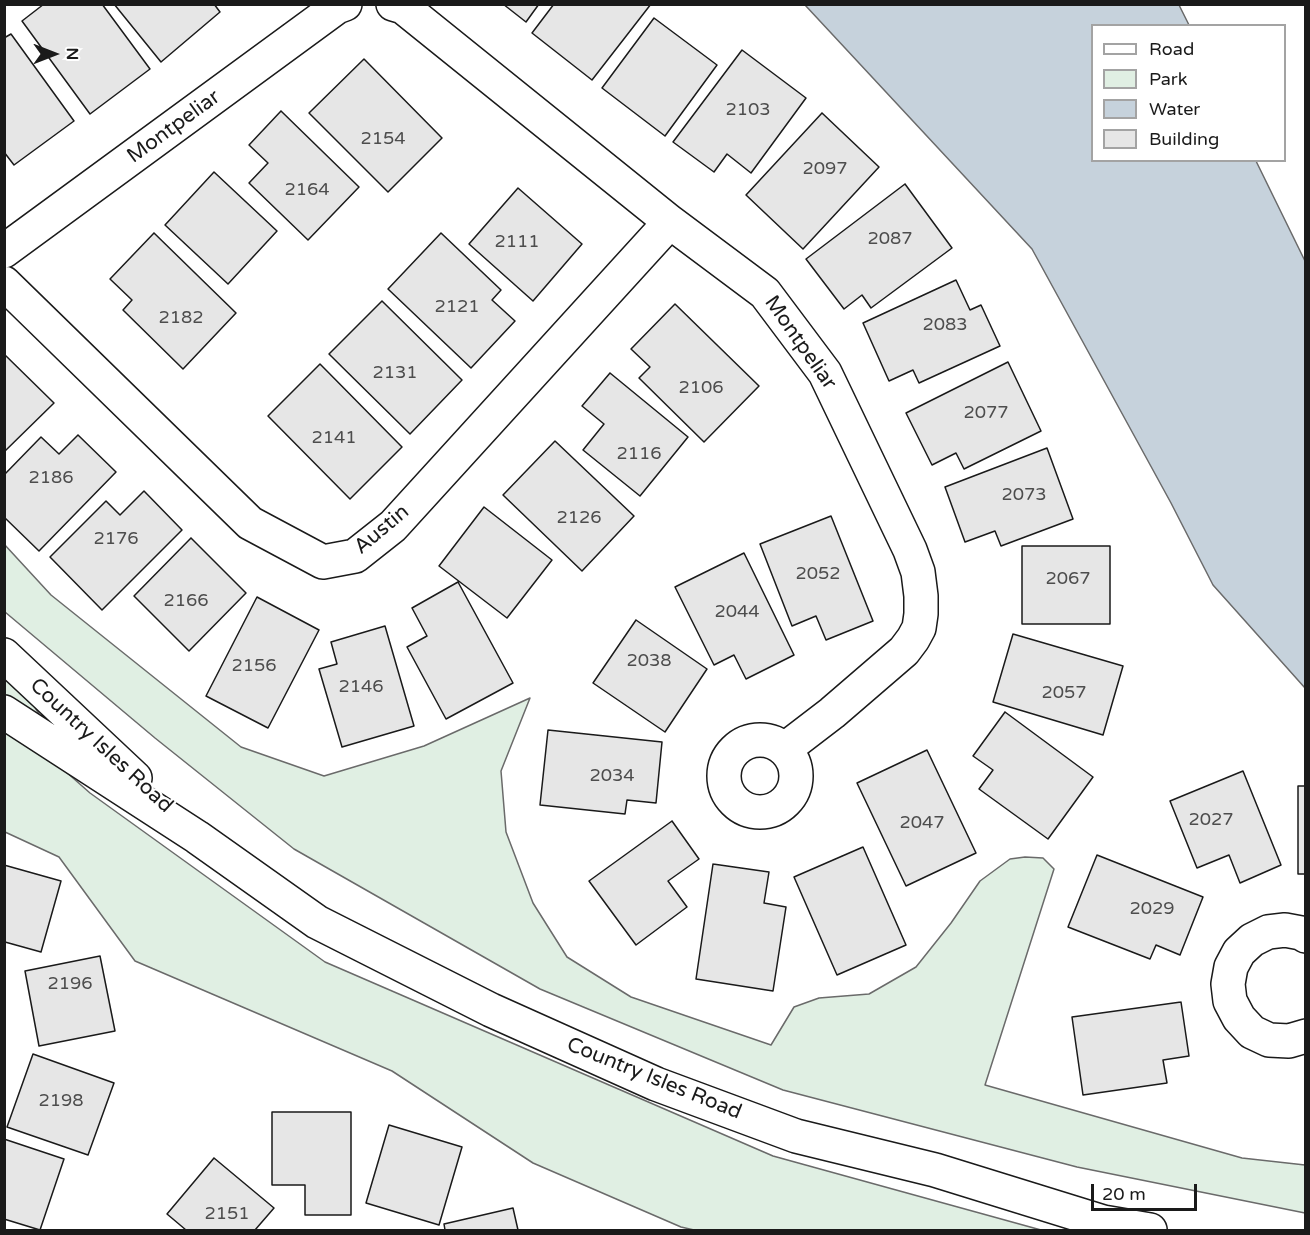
<!DOCTYPE html>
<html>
<head>
<meta charset="utf-8">
<style>
  body { margin:0 }
  #map { position:relative; width:1310px; height:1235px; overflow:hidden; background:#fff; font-family:"Varela Round",sans-serif }
  canvas { display:block }
  .frame { position:absolute; inset:0; border:6px solid #1a1a1a; pointer-events:none }
  .legend { position:absolute; left:1091px; top:24px; width:195px; height:138px; box-sizing:border-box; background:#fff; border:2px solid #a3a3a3; margin:0; padding:8px 10px; list-style:none; font-size:18px; color:#1a1a1a }
  .legend li { display:flex; align-items:center; gap:12px; height:30px }
  .legend b { width:30px; border:2px solid #a3a3a3 }
  .north { position:absolute; left:24px; top:24px; width:60px; height:60px; -webkit-text-stroke:4px #fff; paint-order:stroke; rotate:90deg; font-size:16px; font-weight:700; line-height:24px; text-align:center; color:#1a1a1a }
  .north::after { content:''; display:block; margin:auto; width:21px; height:27px; background:#1a1a1a; clip-path:polygon(50% 0,100% 100%,50% 72%,0 100%) }
  .scale { position:absolute; left:1091px; top:1184px; width:106px; height:27px; box-sizing:border-box; border:3px solid #1a1a1a; border-top:0; padding-left:8px; font-size:18px; line-height:21px; white-space:nowrap; color:#1a1a1a; -webkit-text-stroke:4px #fff; paint-order:stroke }
</style>
</head>
<body>
<div id="map">
<canvas width="1310" height="1235"></canvas>
<div class="frame"></div>
<ul class="legend">
<li><b style="height:8px;background:#fff"></b>Road</li>
<li><b style="height:16px;background:#e0efe3"></b>Park</li>
<li><b style="height:16px;background:#c6d2dc"></b>Water</li>
<li><b style="height:16px;background:#e6e6e6"></b>Building</li>
</ul>
<div class="north">N</div>
<div class="scale">20 m</div>
</div>
<script>
const context = document.querySelector('canvas').getContext('2d');
context.lineJoin = 'round';
function paint(path, color) {
  context.fillStyle = color;
  context.fill(path, 'evenodd');
}
function poly(rows) {
  const path = new Path2D();
  for (const r of rows) {
    if (r.length === 3) {
      path.moveTo(r[0] + r[2], r[1]);
      path.arc(r[0], r[1], r[2], 0, 2 * Math.PI);
      continue;
    }
    path.moveTo(r[0], r[1]);
    for (let i = 2; i < r.length; i += 2) path.lineTo(r[i], r[i + 1]);
  }
  return path;
}
function strokePath(path, color, width, dash) {
  context.strokeStyle = color;
  context.lineWidth = width;
  context.lineCap = dash ? 'butt' : 'round';
  context.setLineDash(dash || []);
  context.stroke(path);
}
function drawText(font, color, halo, rows, align = 'center') {
  context.font = font + ' "Varela Round",sans-serif';
  context.lineWidth = 4.5;
  context.setLineDash([]);
  context.textBaseline = 'middle';
  context.strokeStyle = halo;
  context.fillStyle = color;
  for (const [text, x, y, turn = 0] of rows) {
    context.save();
    context.translate(x, y);
    context.rotate((+turn || 0) * Math.PI / 180);
    context.textAlign = isNaN(turn) ? turn : align;
    if (halo) context.strokeText(text, 0, 0);
    context.fillText(text, 0, 0);
    context.restore();
  }
}
const green = poly([
  [4,544,51,595,241,747,324,776,424,746,530,698,501,771,506,832,533,903,567,957,631,997,771,1045,794,1007,819,998,869,994,916,967,951,923,980,881,1010,859,1025,857,1043,858,1054,869,985,1085,1242,1158,1305,1165,1305,1213,1077,1167,783,1090,540,989,294,849,155,738,5,612,4,544],
  [5,657,42,719,5,704,5,657],
  [5,718,90,793,325,962,773,1156,1041,1230,694,1230,681,1227,533,1163,392,1071,135,961,59,857,5,832,5,718]
]);
const water = poly([
  [805,5,1179,5,1189,25,1092,26,1092,160,1256,161,1305,261,1305,688,1213,585,1171,503,1032,249,805,5]
]);
const building = poly([
  [44,4,102,4,150,69,90,114,22,21,44,4],
  [114,4,214,4,220,12,161,62,114,4],
  [503,4,539,4,526,22,503,4],
  [554,4,651,4,592,80,532,33,554,4],
  [654,18,717,65,665,136,602,88,654,18],
  [11,34,74,121,14,165,4,152,4,38,11,34],
  [742,50,806,98,751,173,727,154,714,172,673,142,742,50],
  [364,59,442,138,388,192,309,113,364,59],
  [281,111,359,187,308,240,249,183,268,163,249,145,281,111],
  [822,113,879,167,803,249,746,195,822,113],
  [214,172,277,231,228,284,165,225,214,172],
  [905,184,952,248,871,308,862,295,844,309,806,259,905,184],
  [518,188,582,244,533,301,469,244,518,188],
  [154,233,236,313,183,369,123,310,132,300,110,279,154,233],
  [441,233,501,290,492,300,515,321,471,368,388,289,441,233],
  [956,280,970,310,981,305,1000,346,919,383,913,370,889,381,863,323,956,280],
  [382,301,462,380,410,434,329,354,382,301],
  [675,304,759,386,704,442,639,378,650,367,631,349,675,304],
  [4,354,54,403,4,452,4,354],
  [1008,362,1041,431,964,469,956,453,932,465,906,413,1008,362],
  [320,364,402,447,350,499,268,416,320,364],
  [610,373,688,437,640,496,583,450,604,424,582,406,610,373],
  [78,435,116,472,39,551,4,517,4,475,41,437,59,454,78,435],
  [555,441,634,516,582,571,503,495,555,441],
  [1047,448,1073,519,1001,546,995,531,965,542,945,487,1047,448],
  [144,491,182,530,102,610,50,557,106,501,120,515,144,491],
  [484,507,552,560,507,618,439,566,484,507],
  [831,516,873,621,826,640,816,616,792,626,760,544,831,516],
  [191,538,246,593,189,651,134,596,191,538],
  [1022,546,1110,546,1110,624,1022,624,1022,546],
  [744,553,794,655,746,679,734,655,714,665,675,587,744,553],
  [458,582,513,683,446,719,407,647,427,636,412,608,458,582],
  [257,597,319,630,268,728,206,696,257,597],
  [636,620,707,669,665,732,593,683,636,620],
  [385,626,414,726,342,747,319,669,337,664,331,642,385,626],
  [1013,634,1123,666,1103,735,993,702,1013,634],
  [1005,712,1093,777,1048,839,979,789,993,770,973,756,1005,712],
  [548,730,662,742,656,803,627,800,625,814,540,805,548,730],
  [927,750,976,853,906,886,857,783,927,750],
  [1243,771,1281,865,1240,883,1229,855,1197,868,1170,801,1243,771],
  [1298,786,1306,786,1306,874,1298,874,1298,786],
  [672,821,699,859,668,881,687,907,636,945,589,881,672,821],
  [863,847,906,945,837,975,794,877,863,847],
  [1097,855,1203,897,1180,955,1156,945,1150,959,1068,927,1097,855],
  [713,864,769,872,764,903,786,907,773,991,696,979,713,864],
  [4,865,61,881,41,952,5,942,4,945,4,865],
  [100,956,115,1031,39,1046,25,971,100,956],
  [1181,1002,1189,1056,1163,1060,1167,1083,1083,1095,1072,1017,1181,1002],
  [33,1054,114,1083,88,1155,7,1127,33,1054],
  [272,1112,351,1112,351,1215,305,1215,305,1185,272,1185,272,1112],
  [389,1125,462,1147,439,1225,366,1203,389,1125],
  [4,1139,64,1159,40,1230,4,1219,4,1139],
  [214,1158,274,1208,255,1230,186,1230,167,1214,214,1158],
  [513,1208,518,1230,445,1230,444,1224,513,1208]
]);
const minor = poly([
  [393,4,403,7,670,222,765,293,825,373,910,550,918,572,921,596,921,614,919,628,913,639,904,651,832,713,785,749],
  [4,251,337,7,345,4],
  [4,283,250,523,323,562,355,556,393,526,670,222],
  [4,655,135,778],
  [4,712,197,837,317,922,491,1010,656,1084,796,1136,935,1170,1103,1222,1150,1230],
  [760,776,36],
  [1306,936,1301,933,1285,930,1268,932,1252,940,1239,952,1231,967,1228,984,1230,1001,1239,1018,1252,1032,1269,1040,1289,1041,1306,1036]
]);
const numberNames = [
  ["2103",748,110],
  ["2154",383,139],
  ["2097",825,169],
  ["2164",307,190],
  ["2087",890,239],
  ["2111",517,242],
  ["2121",457,307],
  ["2182",181,318],
  ["2083",945,325],
  ["2131",395,373],
  ["2106",701,388],
  ["2077",986,413],
  ["2141",334,438],
  ["2116",639,454],
  ["2186",51,478],
  ["2073",1024,495],
  ["2126",579,518],
  ["2176",116,539],
  ["2052",818,574],
  ["2067",1068,579],
  ["2166",186,601],
  ["2044",737,612],
  ["2038",649,661],
  ["2156",254,666],
  ["2146",361,687],
  ["2057",1064,693],
  ["2034",612,776],
  ["2027",1211,820],
  ["2047",922,823],
  ["2029",1152,909],
  ["2196",70,984],
  ["2198",61,1101],
  ["2151",227,1214]
];
const streetNames = [
  ["Montpeliar",174,127,-36],
  ["Montpeliar",800,343,55],
  ["Austin",382,530,-40],
  ["Country Isles Road",101,746,43],
  ["Country Isles Road",654,1079,22]
];
paint(green, '#e0efe3');
strokePath(green, '#6a6a6a', 1.5);
paint(water, '#c6d2dc');
strokePath(water, '#6a6a6a', 1.5);
paint(building, '#e6e6e6');
strokePath(building, '#1a1a1a', 1.5);
strokePath(minor, '#1a1a1a', 36);
strokePath(minor, '#fff', 33);
drawText('18px', '#4d4d4d', null, numberNames);
drawText('21px', '#1a1a1a', '#fff', streetNames);
</script>
</body>
</html>
